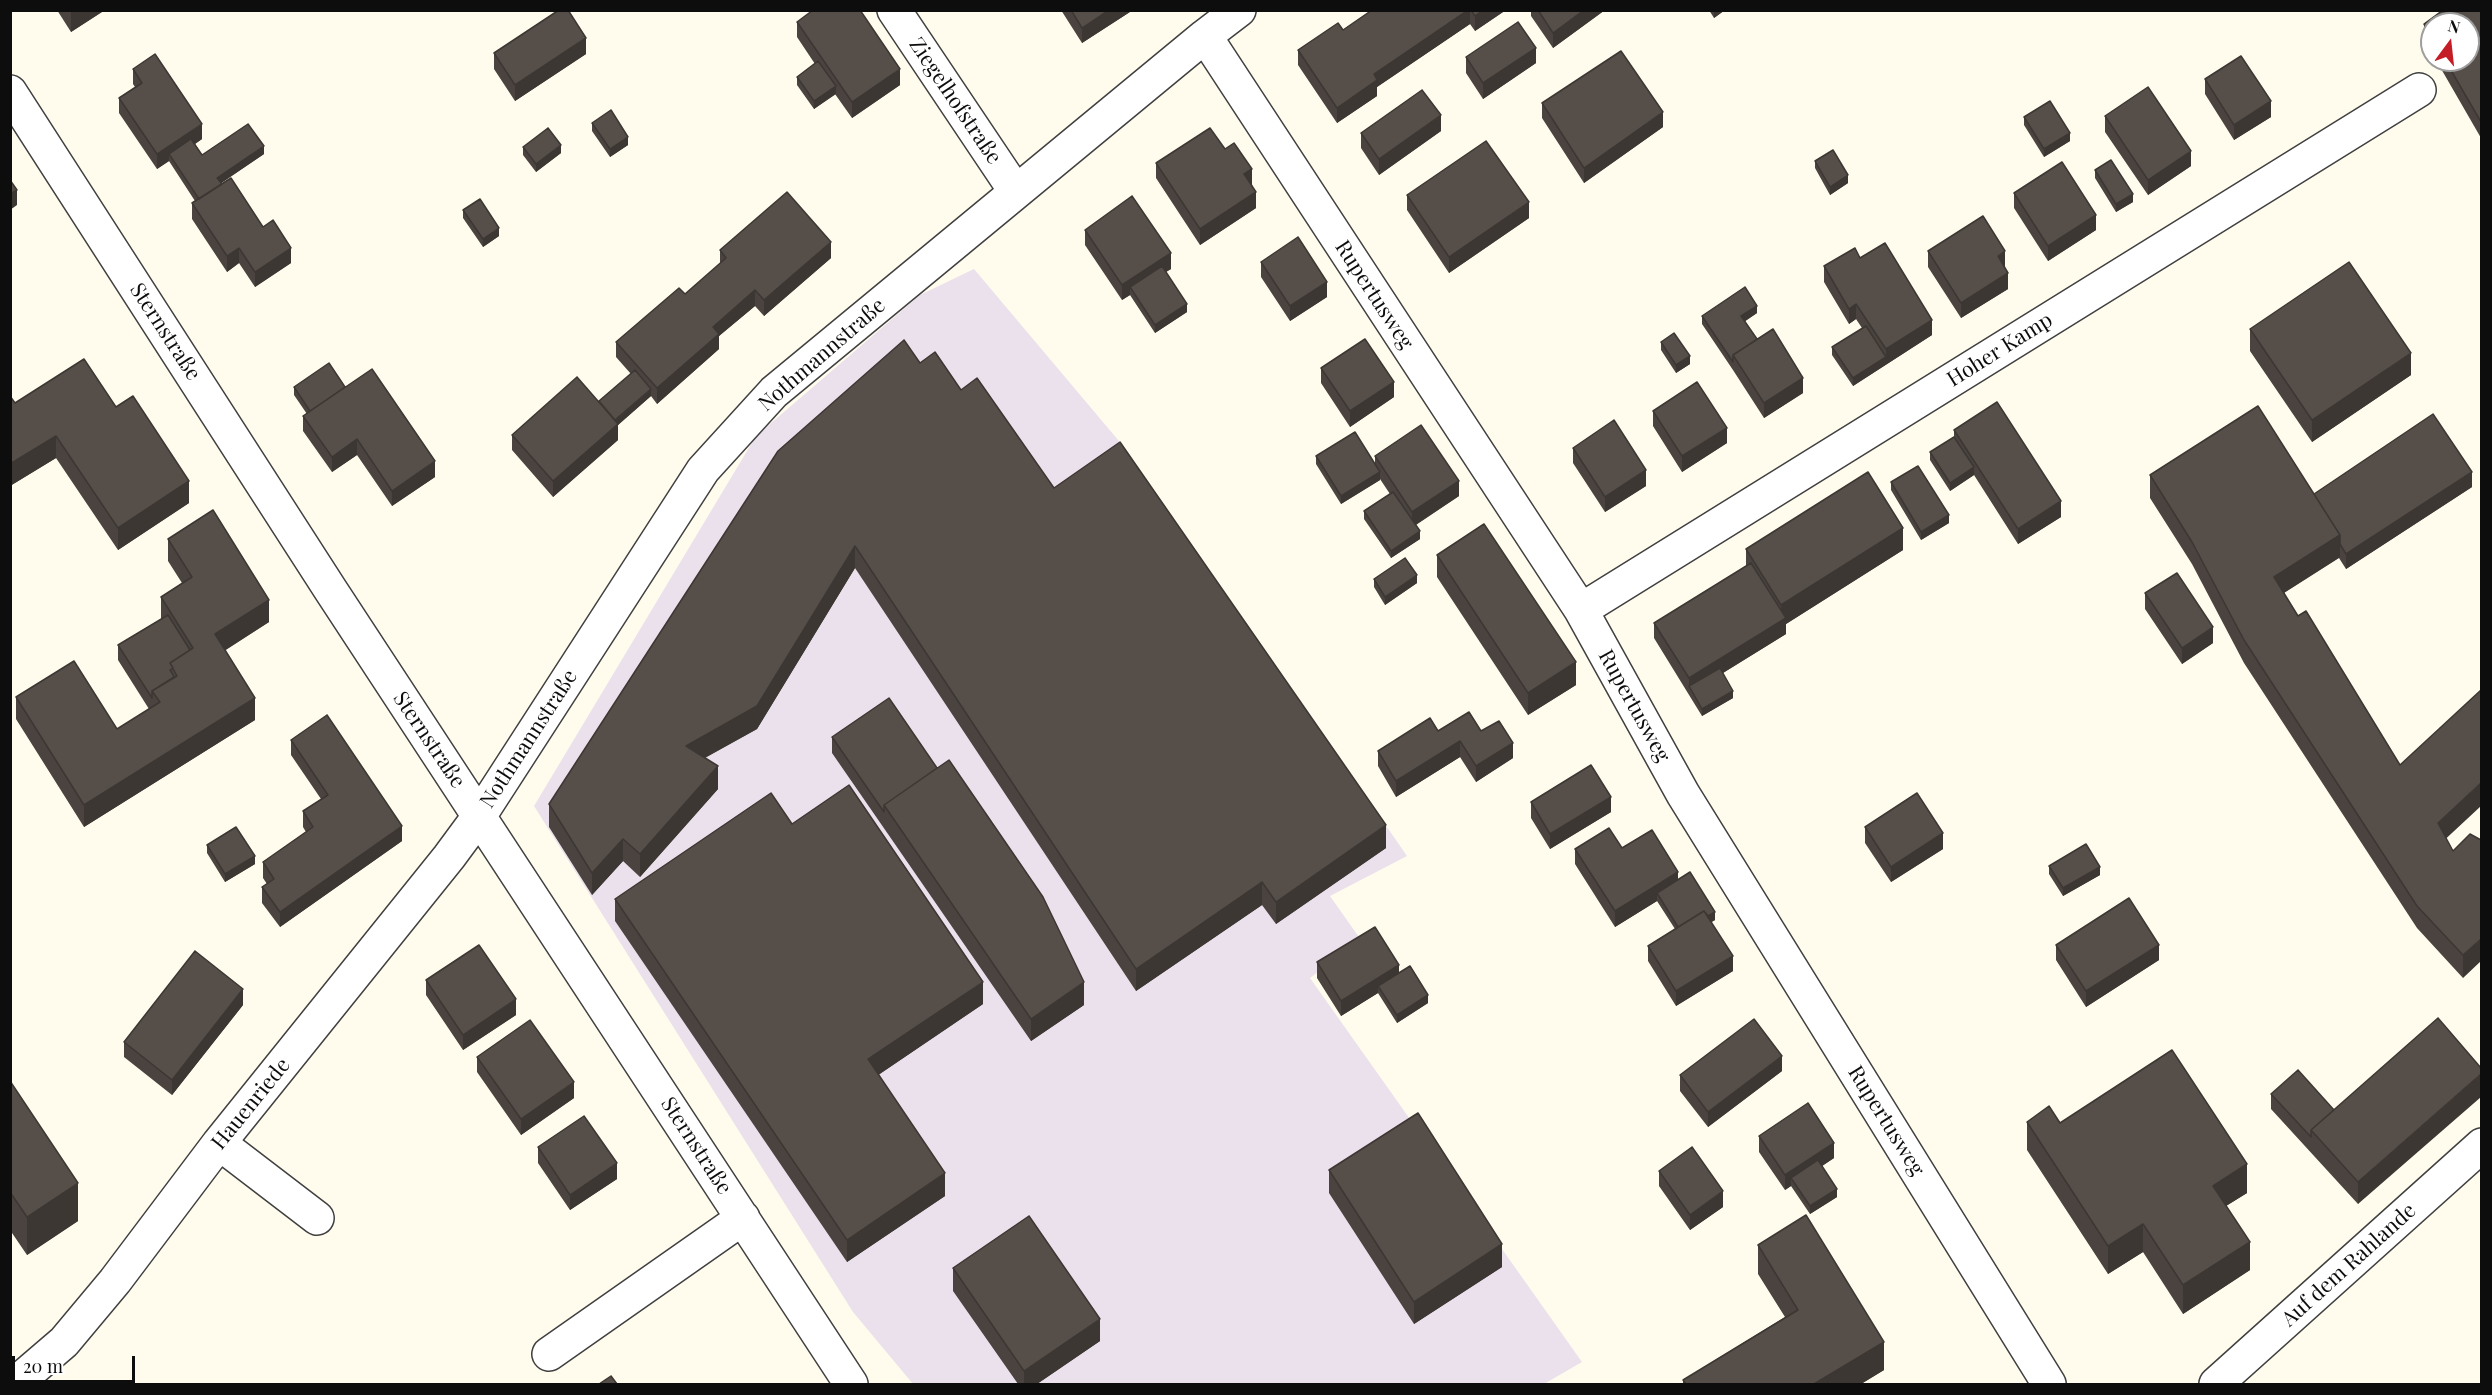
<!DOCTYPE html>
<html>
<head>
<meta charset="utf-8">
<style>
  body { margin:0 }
  #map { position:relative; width:2492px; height:1395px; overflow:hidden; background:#fffbed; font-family:"Playfair Display",serif }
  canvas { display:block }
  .frame { position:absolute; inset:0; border:12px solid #0d0d0d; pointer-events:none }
  .north { position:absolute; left:2420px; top:12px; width:60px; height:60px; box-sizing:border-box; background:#fff; border:2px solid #9e9e9e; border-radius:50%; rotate:15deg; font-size:16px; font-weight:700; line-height:24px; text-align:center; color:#0d0d0d }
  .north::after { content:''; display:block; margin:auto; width:21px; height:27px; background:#c51d26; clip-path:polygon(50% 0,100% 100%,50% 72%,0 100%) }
  .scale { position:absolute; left:12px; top:1356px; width:123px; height:27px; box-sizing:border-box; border:3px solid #0d0d0d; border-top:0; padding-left:8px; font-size:18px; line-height:21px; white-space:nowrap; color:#0d0d0d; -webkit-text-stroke:4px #fff; paint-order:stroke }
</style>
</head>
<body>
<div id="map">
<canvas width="2492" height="1395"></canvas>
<div class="frame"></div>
<div class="north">N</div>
<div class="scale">20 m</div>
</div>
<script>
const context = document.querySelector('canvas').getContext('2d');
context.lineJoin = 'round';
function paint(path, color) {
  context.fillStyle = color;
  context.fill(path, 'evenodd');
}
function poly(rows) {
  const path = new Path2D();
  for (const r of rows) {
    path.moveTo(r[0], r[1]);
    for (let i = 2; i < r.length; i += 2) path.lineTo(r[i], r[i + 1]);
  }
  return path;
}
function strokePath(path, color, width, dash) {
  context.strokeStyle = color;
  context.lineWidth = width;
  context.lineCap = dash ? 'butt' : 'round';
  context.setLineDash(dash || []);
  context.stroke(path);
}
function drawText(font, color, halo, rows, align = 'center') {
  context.font = font + ' "Playfair Display",serif';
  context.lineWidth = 6;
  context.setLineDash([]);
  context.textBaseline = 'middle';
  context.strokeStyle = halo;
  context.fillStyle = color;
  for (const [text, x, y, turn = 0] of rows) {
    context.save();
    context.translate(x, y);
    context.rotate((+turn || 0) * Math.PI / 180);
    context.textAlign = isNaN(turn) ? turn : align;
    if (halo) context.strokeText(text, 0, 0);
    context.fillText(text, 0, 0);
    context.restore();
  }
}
const industrial = poly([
  [974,269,1124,447,1407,856,1330,896,1361,940,1310,978,1582,1362,1544,1384,913,1384,853,1312,534,806,756,436,920,295]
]);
const minor = poly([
  [894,10,1016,192],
  [1205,36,1581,610,1683,794,2049,1384],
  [10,92,330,589,851,1384],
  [1581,610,2419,90],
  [219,1143,317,1218],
  [549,1354,743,1218],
  [15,1384,64,1342,115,1281,219,1143,449,857,480,815,703,470,774,392,1205,36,1239,10],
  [2216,1384,2482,1145]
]);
const wall = poly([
  [57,10,105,10,71,32],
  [1061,10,1133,10,1082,43],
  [1372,10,1506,10,1475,31,1470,24,1377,87,1377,96,1337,123,1298,65,1298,50,1343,30],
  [1531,10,1605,10,1553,48,1531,16],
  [1709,10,1725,10,1714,18],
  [2481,10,2481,138,2436,60,2468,60,2432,24,2432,52,2424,39,2424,24],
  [797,22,900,85,852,118,835,94,814,109,797,85,797,77,815,64,797,37],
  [494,53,586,54,515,101,494,69],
  [1466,57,1536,63,1483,99,1466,73],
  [133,69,202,139,195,144,202,155,264,154,221,183,263,227,291,263,255,287,239,263,227,272,192,219,192,203,195,201,169,161,157,169,119,113,119,98,135,87,133,84],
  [2205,79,2271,117,2234,140,2205,94],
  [1542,103,1663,127,1584,183,1542,118],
  [2105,116,2191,166,2148,195,2105,132],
  [2024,117,2070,141,2044,157,2024,125],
  [592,123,628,145,610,157,592,131],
  [1441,131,1379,175,1361,148,1361,133],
  [523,147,561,153,536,172,523,155],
  [1225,149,1252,184,1256,208,1200,245,1156,178,1156,163],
  [1815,161,1848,183,1830,195,1815,168],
  [2095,170,2133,202,2116,212,2095,178],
  [2014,193,2096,230,2048,261,2014,208],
  [1407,195,1529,218,1449,273,1407,210],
  [463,210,499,236,483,247,463,218],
  [1085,230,1171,269,1165,272,1187,312,1155,333,1130,295,1122,300,1085,245],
  [720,250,831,258,764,316,755,306,719,336,719,349,657,404,651,396,618,425,618,440,553,497,512,450,512,435,599,401,631,374,616,357,616,342,685,294,720,264],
  [1928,251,2005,266,2005,267,2008,289,1961,318,1928,267],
  [1860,258,1932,335,1853,386,1832,355,1832,347,1862,328,1856,319,1849,324,1824,282,1824,266],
  [1261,262,1327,297,1290,321,1261,277],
  [1757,313,1745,321,1757,339,1803,393,1764,418,1733,370,1702,324,1702,316],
  [2250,329,2411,375,2312,442,2250,351],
  [1661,342,1690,364,1676,373,1661,350],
  [920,363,961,390,1054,488,1386,848,1276,924,1262,905,1136,991,855,568,757,729,705,758,718,789,640,877,623,861,592,895,549,827,549,804],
  [1321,368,1394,397,1350,427,1321,383],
  [294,387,345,387,435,477,392,506,357,455,332,472,303,431,303,416,307,414,294,395],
  [10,396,15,403,116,407,189,503,118,550,56,458,10,486],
  [1653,411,1727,443,1682,472,1653,426],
  [1954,430,2061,517,2018,544,1974,475,1950,491,1930,460,1930,452,1954,437],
  [1573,448,1646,486,1605,512,1573,463],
  [1316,456,1375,464,1375,456,1459,496,1416,525,1420,539,1391,558,1364,519,1364,511,1390,494,1380,479,1380,480,1341,504,1316,464],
  [2150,475,2314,494,2472,487,2346,569,2339,558,2284,593,2298,616,2400,765,2446,838,2453,851,2470,834,2463,978,2417,928,2244,663,2192,564,2150,498],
  [1891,482,1949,523,1921,540,1891,490],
  [168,539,269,622,225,650,255,720,84,827,16,719,16,697,117,729,149,709,118,660,118,645,161,619,161,597,182,583,168,561],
  [1746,549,1903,550,1786,624,1786,634,1723,673,1733,698,1702,716,1654,638,1654,623,1746,566],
  [1437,555,1576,685,1528,715,1437,577],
  [1374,579,1417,583,1385,605,1374,587],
  [2145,593,2213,643,2182,664,2145,609],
  [1438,731,1481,731,1513,758,1476,782,1460,757,1396,797,1378,766,1378,751],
  [832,737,1084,1005,1031,1041,832,753],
  [291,740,402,841,280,927,262,903,262,887,267,884,263,878,263,862,306,832,303,827,303,811,321,799,291,755],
  [1531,802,1611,812,1550,849,1531,818],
  [792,824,983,1004,878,1075,945,1196,847,1262,615,921,615,899],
  [1865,827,1943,849,1891,882,1865,843],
  [207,845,255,864,225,882,207,853],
  [1622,848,1678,880,1715,920,1711,922,1733,971,1676,1006,1648,961,1648,946,1675,929,1657,901,1615,927,1575,864,1575,849],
  [2049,866,2100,875,2063,896,2049,874],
  [2056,945,2159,960,2086,1007,2056,960],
  [1317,962,1399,973,1428,1003,1397,1023,1378,993,1341,1016,1317,978],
  [426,980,516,1015,463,1050,426,995],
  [243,1005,172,1095,124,1057,124,1042],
  [2438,1018,2358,1204,2271,1109,2271,1094,2334,1110],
  [477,1057,574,1098,521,1135,477,1072],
  [1782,1071,1708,1127,1680,1091,1680,1075],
  [10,1081,78,1221,27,1255,10,1230],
  [2027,1122,2060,1123,2247,1193,2226,1206,2250,1270,2183,1314,2143,1252,2108,1274,2027,1150],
  [1759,1136,1834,1158,1822,1166,1837,1197,1810,1214,1791,1186,1785,1190,1759,1152],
  [538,1147,617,1179,570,1210,538,1163],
  [1329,1170,1502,1267,1414,1324,1329,1193],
  [1659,1171,1723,1207,1690,1230,1659,1186],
  [1758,1245,1884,1370,1861,1384,1683,1384,1683,1380,1785,1317,1758,1274],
  [953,1268,1100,1341,1037,1384,1018,1384,953,1291]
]);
const shadedWall = poly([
  [71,10,105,10,71,32],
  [1109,10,1133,10,1082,43,1082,28],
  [1468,10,1470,10,1470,24,1377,87,1377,96,1337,123,1337,108,1374,74],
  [1483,10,1506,10,1475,31,1475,16],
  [1584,10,1605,10,1553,48,1553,33],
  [1714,10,1725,10,1714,18],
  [586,38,586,54,515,101,515,85],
  [1536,48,1536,63,1483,99,1483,83],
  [900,69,900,85,852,118,852,102],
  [836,86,836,94,814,109,814,101],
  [2271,101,2271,117,2234,140,2234,125],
  [1663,112,1663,127,1584,183,1584,168],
  [1441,115,1441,131,1379,175,1379,159],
  [202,124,202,139,173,159,169,154,169,161,157,169,157,154],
  [2070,133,2070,141,2044,157,2044,149],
  [628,137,628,145,610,157,610,149],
  [561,145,561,153,536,172,536,164],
  [264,146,264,154,217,186,217,178],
  [2191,151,2191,166,2148,195,2148,180],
  [1252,169,1252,184,1244,190,1244,174],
  [1848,175,1848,183,1830,195,1830,187],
  [17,190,17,205,10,210,10,194],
  [1256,192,1256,208,1200,245,1200,229],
  [2133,194,2133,202,2116,212,2116,204],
  [1529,202,1529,218,1449,273,1449,257],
  [2096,215,2096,230,2048,261,2048,246],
  [499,228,499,236,483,247,483,239],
  [831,242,831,258,764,316,764,300],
  [239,248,239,263,227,272,227,256],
  [291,248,291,263,255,287,255,272],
  [2005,251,2005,266,1998,271,1998,256],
  [1171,253,1171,269,1134,292,1130,287,1130,295,1122,300,1122,285],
  [2008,273,2008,289,1961,318,1961,303],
  [1327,282,1327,297,1290,321,1290,306],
  [755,290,755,306,719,336,719,349,657,404,657,388,713,327],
  [1187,304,1187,312,1155,333,1155,325],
  [1856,304,1856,319,1849,324,1849,309],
  [1757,306,1757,313,1741,324,1741,316],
  [1932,320,1932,335,1853,386,1853,378,1886,357,1886,349],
  [2411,353,2411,375,2312,442,2312,420],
  [1690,356,1690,364,1676,373,1676,365],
  [1803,378,1803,393,1764,418,1764,403],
  [1394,382,1394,397,1350,427,1350,411],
  [651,389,651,396,618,425,618,440,553,497,553,481,612,424],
  [1727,428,1727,443,1682,472,1682,456],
  [56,436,56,458,10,486,10,464],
  [357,439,357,455,332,472,332,457],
  [435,461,435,477,392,506,392,491],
  [1974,467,1974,475,1950,491,1950,483],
  [1646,470,1646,486,1605,512,1605,497],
  [1380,472,1380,480,1341,504,1341,496],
  [2472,472,2472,487,2346,569,2346,554],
  [189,481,189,503,118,550,118,528],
  [1459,481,1459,496,1412,527,1412,512],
  [2061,501,2061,517,2018,544,2018,529],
  [1949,515,1949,523,1921,540,1921,532],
  [1903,528,1903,550,1786,624,1786,634,1692,692,1689,686,1689,678,1781,621,1781,605],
  [1420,531,1420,539,1391,558,1391,551],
  [2340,535,2340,557,2274,599,2274,577],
  [855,546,855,568,757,729,686,768,686,746],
  [1417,575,1417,583,1385,605,1385,597],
  [269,600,269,622,215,657,215,634],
  [2213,627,2213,643,2182,664,2182,648],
  [1576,662,1576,685,1528,715,1528,693],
  [1733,691,1733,698,1702,716,1702,709],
  [255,698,255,720,84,827,84,805],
  [1460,741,1460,757,1396,797,1396,781],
  [1513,743,1513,758,1476,782,1476,766],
  [718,766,718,789,640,877,640,854],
  [2481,783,2481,806,2438,846,2438,823],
  [1611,797,1611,812,1550,849,1550,834],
  [1386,825,1386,848,1276,924,1276,902],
  [402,826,402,841,280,927,280,912],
  [1943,833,1943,849,1891,882,1891,867],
  [623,839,623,861,592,895,592,873],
  [255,856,255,864,225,882,225,874],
  [2100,867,2100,875,2063,896,2063,888],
  [1678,872,1678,888,1657,893,1657,901,1615,927,1615,911],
  [1262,882,1262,905,1136,991,1136,969],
  [1715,912,1715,920,1682,940,1682,933],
  [2481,939,2481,961,2463,978,2463,955],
  [2159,945,2159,960,2086,1007,2086,991],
  [1733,956,1733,971,1676,1006,1676,991],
  [1399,965,1399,981,1378,986,1378,993,1341,1016,1341,1001],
  [983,982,983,1004,868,1082,868,1059],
  [1084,982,1084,1005,1031,1041,1031,1019],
  [243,989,243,1005,172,1095,172,1080],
  [1428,995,1428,1003,1397,1023,1397,1015],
  [516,999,516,1015,463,1050,463,1035],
  [1782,1056,1782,1071,1708,1127,1708,1112],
  [2481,1074,2481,1097,2358,1204,2358,1182],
  [574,1082,574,1098,521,1135,521,1119],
  [1834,1143,1834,1158,1795,1184,1791,1178,1791,1186,1785,1190,1785,1175],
  [617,1163,617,1179,570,1210,570,1195],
  [2247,1164,2247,1193,2213,1214,2213,1186],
  [945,1173,945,1196,847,1262,847,1240],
  [78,1183,78,1221,27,1255,27,1217],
  [1837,1189,1837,1197,1810,1214,1810,1206],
  [1723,1191,1723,1207,1690,1230,1690,1215],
  [2143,1224,2143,1252,2108,1274,2108,1246],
  [2250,1242,2250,1270,2183,1314,2183,1285],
  [1502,1244,1502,1267,1414,1324,1414,1302],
  [1100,1319,1100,1341,1037,1384,1024,1384,1024,1371],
  [1884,1342,1884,1370,1861,1384,1814,1384]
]);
const building = poly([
  [559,10,568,10,586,38,515,85,494,53,559,10],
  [813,10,860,10,900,69,852,102,797,22,813,10],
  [1071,10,1109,10,1082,28,1071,10],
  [1372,10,1468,10,1374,74,1377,80,1337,108,1298,50,1338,23,1343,30,1372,10],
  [1471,10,1483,10,1475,16,1471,10],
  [1538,10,1584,10,1553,33,1538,10],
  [2443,10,2481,10,2481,122,2445,60,2468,60,2468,24,2432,24,2432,37,2424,24,2443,10],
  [1518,22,1536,48,1483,83,1466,57,1518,22],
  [1621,51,1663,112,1584,168,1542,103,1621,51],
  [155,54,202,124,157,154,119,98,142,83,133,69,155,54],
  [2241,56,2271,101,2234,125,2205,79,2241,56],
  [818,61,836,86,814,101,797,77,818,61],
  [2148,87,2191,151,2148,180,2105,116,2148,87],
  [1422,90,1441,115,1379,159,1361,133,1422,90],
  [2050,101,2070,133,2044,149,2024,117,2050,101],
  [611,110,628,137,610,149,592,123,611,110],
  [248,124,264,146,217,178,222,184,199,199,169,154,191,139,202,155,248,124],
  [548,128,561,145,536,164,523,147,548,128],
  [1210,128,1225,149,1234,143,1252,169,1244,174,1256,192,1200,229,1156,163,1210,128],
  [1486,141,1529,202,1449,257,1407,195,1486,141],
  [1833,150,1848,175,1830,187,1815,161,1833,150],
  [2111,160,2133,194,2116,204,2095,170,2111,160],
  [2062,162,2096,215,2048,246,2014,193,2062,162],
  [231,178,263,227,273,220,291,248,255,272,239,248,227,256,192,203,231,178],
  [10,180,17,190,10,194,10,180],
  [787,192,831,242,764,300,755,290,713,327,719,334,657,388,616,342,679,288,685,294,726,258,720,250,787,192],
  [1132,196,1171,253,1122,285,1085,230,1132,196],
  [480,199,499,228,483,239,463,210,480,199],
  [1983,216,2005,251,1998,256,2008,273,1961,303,1928,251,1983,216],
  [1298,237,1327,282,1290,306,1261,262,1298,237],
  [1885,243,1932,320,1886,349,1856,304,1849,309,1824,266,1855,248,1860,258,1885,243],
  [2349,262,2411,353,2312,420,2250,329,2349,262],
  [1162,266,1187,304,1155,325,1130,287,1162,266],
  [1745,287,1757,306,1741,316,1757,339,1733,355,1733,362,1702,316,1745,287],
  [1866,326,1886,357,1853,378,1832,347,1866,326],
  [1773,329,1803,378,1764,403,1733,355,1773,329],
  [1674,333,1690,356,1676,365,1661,342,1674,333],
  [1365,339,1394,382,1350,411,1321,368,1365,339],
  [904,340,920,363,935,352,961,390,977,378,1054,488,1120,442,1386,825,1276,902,1262,882,1136,969,855,546,757,706,686,746,718,766,640,854,623,839,592,873,549,804,778,451,904,340],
  [84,359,116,407,133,396,189,481,118,528,56,436,10,464,10,396,15,403,84,359],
  [329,363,345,387,310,411,294,387,329,363],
  [372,369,435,461,392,491,357,439,332,457,303,416,372,369],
  [635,370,651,389,615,420,599,401,635,370],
  [577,377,618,424,553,481,512,435,577,377],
  [1697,382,1727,428,1682,456,1653,411,1697,382],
  [1997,402,2061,501,2018,529,1954,430,1997,402],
  [2258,406,2340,535,2274,577,2298,616,2306,611,2400,765,2481,690,2481,783,2438,823,2453,851,2470,834,2481,840,2481,939,2463,955,2417,906,2244,640,2192,542,2150,475,2258,406],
  [2433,414,2472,472,2346,554,2340,544,2340,535,2314,494,2433,414],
  [1614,420,1646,470,1605,497,1573,448,1614,420],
  [1421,425,1459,481,1412,512,1375,456,1421,425],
  [1355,432,1380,472,1341,496,1316,456,1355,432],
  [1954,437,1974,467,1950,483,1930,452,1954,437],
  [1918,466,1949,515,1921,532,1891,482,1918,466],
  [1868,472,1903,528,1781,605,1746,549,1868,472],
  [1393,492,1420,531,1391,551,1364,511,1393,492],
  [213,510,269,600,215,634,255,698,84,805,16,697,74,661,117,729,160,702,152,691,177,676,170,663,193,648,161,597,192,577,168,539,213,510],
  [1484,524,1576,662,1528,693,1437,555,1484,524],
  [1405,558,1417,575,1385,597,1374,579,1405,558],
  [1751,563,1786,618,1689,678,1654,623,1751,563],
  [2177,573,2213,627,2182,648,2145,593,2177,573],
  [168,615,190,650,170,663,173,668,170,670,174,677,152,691,152,698,118,645,168,615],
  [1720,668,1733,691,1702,709,1689,686,1720,668],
  [889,698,937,768,884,805,884,812,832,737,889,698],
  [1469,712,1481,731,1499,721,1513,743,1476,766,1460,741,1396,781,1378,751,1430,718,1438,731,1469,712],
  [327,715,402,826,280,912,262,887,274,879,263,862,313,827,303,811,328,795,291,740,327,715],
  [949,760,1043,897,1084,982,1031,1019,884,805,949,760],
  [1591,765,1611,797,1550,834,1531,802,1591,765],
  [849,785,983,982,868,1059,945,1173,847,1240,615,899,771,793,792,824,849,785],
  [1917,793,1943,833,1891,867,1865,827,1917,793],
  [236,827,255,856,225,874,207,845,236,827],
  [1609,828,1622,848,1652,830,1678,872,1615,911,1575,849,1609,828],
  [2086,844,2100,867,2063,888,2049,866,2086,844],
  [1690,872,1715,912,1708,916,1704,911,1678,927,1657,893,1690,872],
  [2129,898,2159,945,2086,991,2056,945,2129,898],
  [1704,911,1733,956,1676,991,1648,946,1704,911],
  [1375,927,1399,965,1341,1001,1317,962,1375,927],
  [479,945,516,999,463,1035,426,980,479,945],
  [195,951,243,989,172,1080,124,1042,195,951],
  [1410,966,1428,995,1397,1015,1378,986,1410,966],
  [2438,1018,2481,1068,2481,1074,2358,1182,2311,1130,2438,1018],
  [1754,1019,1782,1056,1708,1112,1680,1075,1754,1019],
  [530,1020,574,1082,521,1119,477,1057,530,1020],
  [2172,1050,2247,1164,2213,1186,2250,1242,2183,1285,2143,1224,2108,1246,2027,1122,2049,1106,2060,1123,2172,1050],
  [2298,1070,2334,1110,2311,1130,2311,1137,2271,1094,2298,1070],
  [10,1081,78,1183,27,1217,10,1192,10,1081],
  [1808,1103,1834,1143,1785,1175,1759,1136,1808,1103],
  [1418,1113,1502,1244,1414,1302,1329,1170,1418,1113],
  [584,1116,617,1163,570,1195,538,1147,584,1116],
  [1692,1147,1723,1191,1690,1215,1659,1171,1692,1147],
  [1818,1160,1837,1189,1810,1206,1791,1178,1818,1160],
  [1806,1215,1884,1342,1814,1384,1686,1384,1683,1380,1798,1310,1758,1245,1806,1215],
  [1029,1216,1100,1319,1024,1371,953,1268,1029,1216],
  [611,1376,617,1384,599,1384,611,1376]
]);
const streetNames = [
  ["Ziegelhofstraße",955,101,56],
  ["Rupertusweg",1374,295,57],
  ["Sternstraße",165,332,57],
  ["Hoher Kamp",2000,350,-32],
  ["Nothmannstraße",822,355,-41],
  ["Rupertusweg",1634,706,61],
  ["Nothmannstraße",529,739,-57],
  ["Sternstraße",429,740,56],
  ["Hauenriede",251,1104,-51],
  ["Rupertusweg",1886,1121,58],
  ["Sternstraße",696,1146,57],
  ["Auf dem Rahlande",2349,1265,-42]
];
paint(industrial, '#ebe1ec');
strokePath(minor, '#404040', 36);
strokePath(minor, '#fff', 33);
paint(wall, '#4a433f');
paint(shadedWall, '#3c3733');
paint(building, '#564e49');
strokePath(building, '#3c3733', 1.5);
drawText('21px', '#0d0d0d', '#fff', streetNames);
</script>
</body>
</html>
